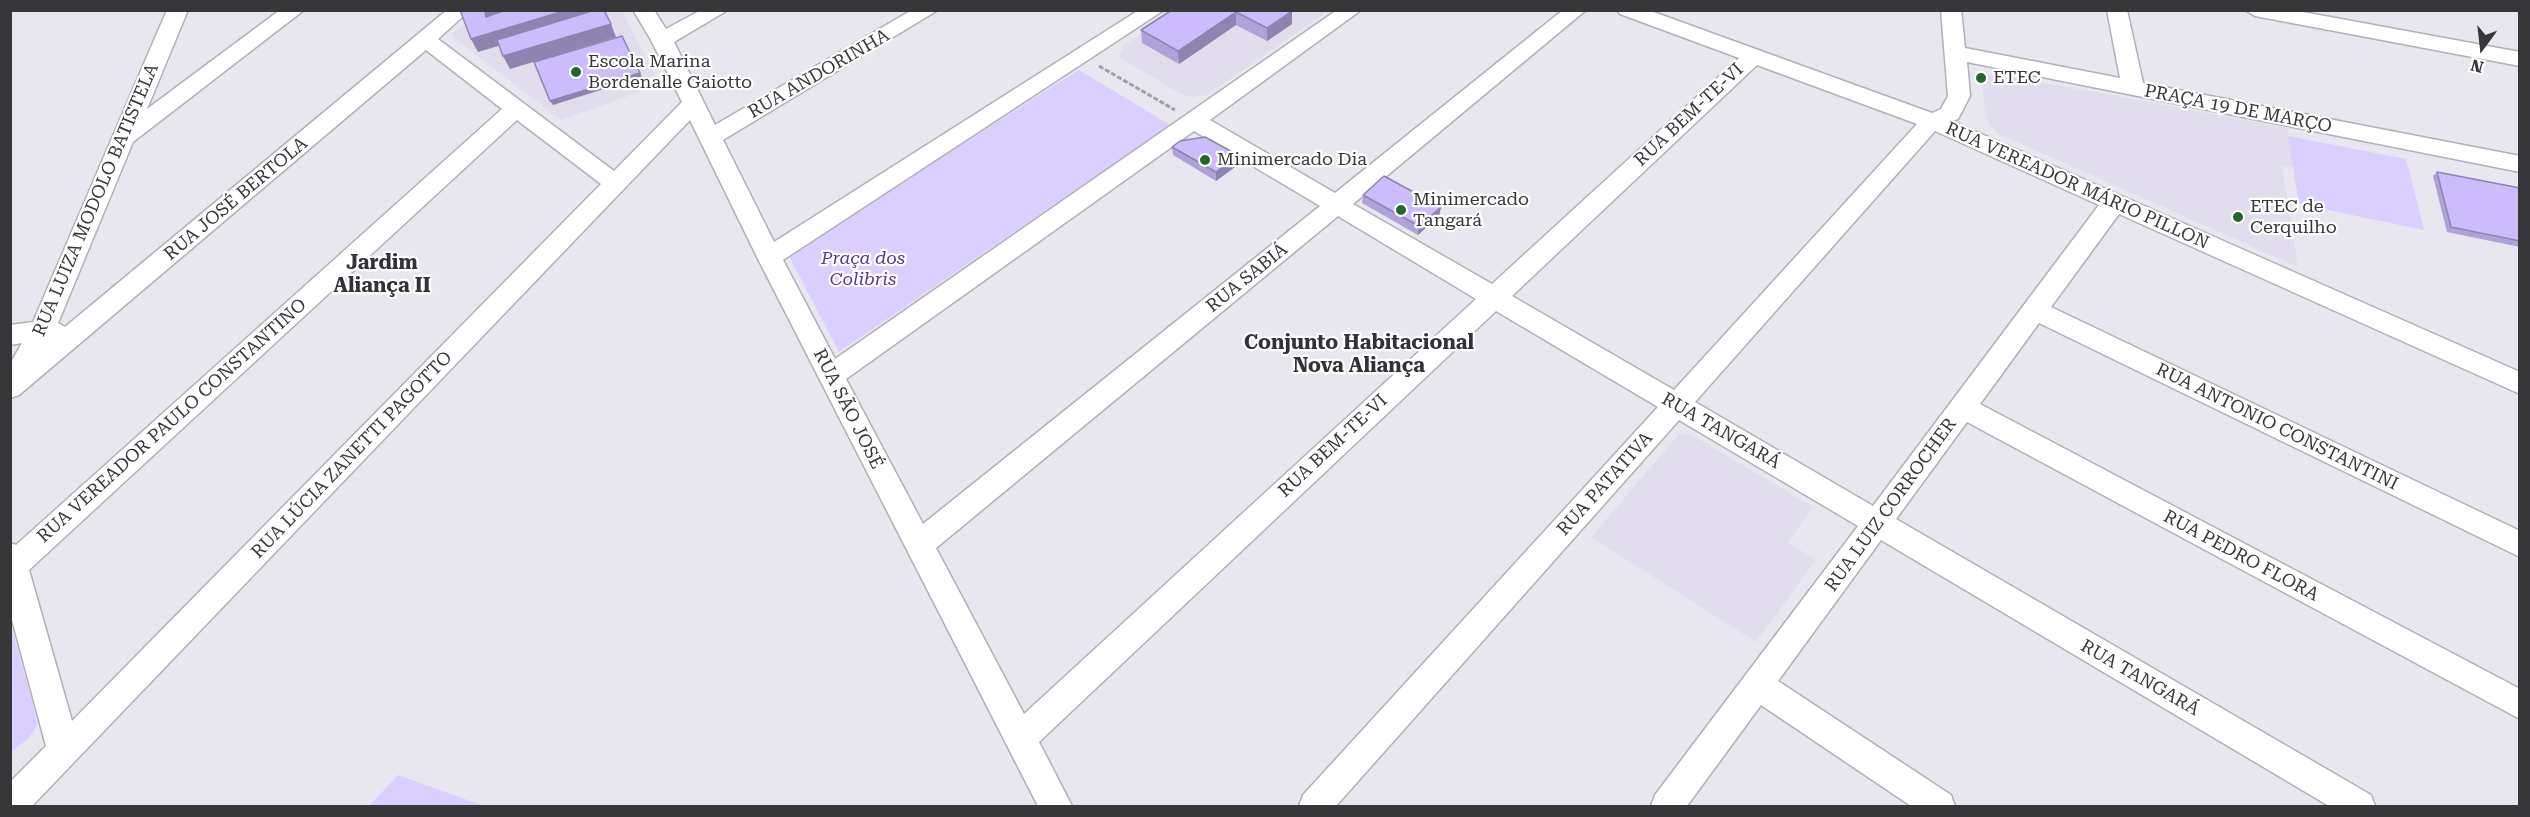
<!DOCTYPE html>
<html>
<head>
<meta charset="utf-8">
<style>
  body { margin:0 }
  #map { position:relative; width:2530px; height:817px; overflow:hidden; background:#e8e7ef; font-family:"Roboto Serif",serif }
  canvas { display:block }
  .frame { position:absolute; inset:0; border:12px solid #37373a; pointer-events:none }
  .north { position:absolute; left:2452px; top:18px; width:60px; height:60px; -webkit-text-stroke:4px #fff; paint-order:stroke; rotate:195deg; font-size:16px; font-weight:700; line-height:24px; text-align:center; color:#37373a }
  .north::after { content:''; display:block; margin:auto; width:21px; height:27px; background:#37373a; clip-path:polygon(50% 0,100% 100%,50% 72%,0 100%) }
</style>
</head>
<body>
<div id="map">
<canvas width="2530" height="817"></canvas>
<div class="frame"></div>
<div class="north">N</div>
</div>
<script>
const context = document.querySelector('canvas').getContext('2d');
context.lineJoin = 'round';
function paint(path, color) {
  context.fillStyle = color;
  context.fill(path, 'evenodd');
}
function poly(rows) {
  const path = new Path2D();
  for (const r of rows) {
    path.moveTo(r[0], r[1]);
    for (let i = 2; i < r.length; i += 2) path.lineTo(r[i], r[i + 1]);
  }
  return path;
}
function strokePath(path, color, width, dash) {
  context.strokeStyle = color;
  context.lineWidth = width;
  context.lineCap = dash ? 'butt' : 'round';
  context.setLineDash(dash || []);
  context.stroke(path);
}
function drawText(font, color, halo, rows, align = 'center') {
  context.font = font + ' "Roboto Serif",serif';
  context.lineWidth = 4.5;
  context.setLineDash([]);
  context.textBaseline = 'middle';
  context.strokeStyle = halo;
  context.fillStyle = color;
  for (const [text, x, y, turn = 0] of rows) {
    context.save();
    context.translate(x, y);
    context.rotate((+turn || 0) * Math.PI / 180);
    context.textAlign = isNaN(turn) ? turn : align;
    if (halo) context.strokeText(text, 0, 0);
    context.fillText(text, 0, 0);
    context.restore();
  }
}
const built = poly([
  [480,11,622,11,660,85,561,120,454,38,452,34],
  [1178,11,1328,11,1207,95,1193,97,1181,94,1119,57,1124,45],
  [1997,74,2287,128,2293,167,2282,166,2298,267,1997,133,1986,119,1982,82,1987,75],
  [1679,434,1692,435,1813,507,1788,542,1816,560,1756,642,1591,537]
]);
const green = poly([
  [1079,70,1170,125,839,352,788,254],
  [2288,136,2406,159,2424,230,2299,204],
  [11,626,35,711,37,725,28,739,11,752],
  [398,775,484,806,369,806]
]);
const path = poly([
  [1099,66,1175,110]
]);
const minor = poly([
  [167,10,188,10,147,109,280,10,304,10,133,142,58,323,65,327,447,10,470,10,438,39,614,171,682,102,651,40,633,10,654,10,666,29,701,10,728,10,674,42,715,125,912,10,938,10,723,140,774,242,1139,10,1164,10,783,260,835,359,1337,10,1361,10,1210,120,1335,193,1563,10,1586,10,1353,204,1492,284,1739,58,1620,14,1617,10,1648,10,1932,113,1941,109,1948,96,1941,10,1961,10,1965,48,2120,78,2107,10,2127,10,2143,83,2520,156,2520,172,1967,62,1970,96,1958,119,1952,121,2520,372,2520,394,2119,214,2051,307,2520,531,2520,557,2039,323,1980,404,2520,689,2520,719,1967,422,1896,519,2371,795,2375,806,2329,806,1881,540,1778,681,1951,795,1955,806,1911,806,1761,705,1687,806,1651,806,1655,795,1858,526,1679,420,1336,806,1299,806,1303,795,1658,407,1496,311,1039,742,1072,806,1038,806,757,257,690,120,32,806,10,806,10,782,46,746,10,612,10,543,16,545,502,109,426,50,19,395,10,398,10,364,22,343,10,345,10,325,33,322,167,10],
  [1757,65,1917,124,1674,390,1512,296,1757,65],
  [517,120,601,184,72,721,29,570,517,120],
  [1194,131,1320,206,923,524,846,379,1194,131],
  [1935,131,2099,205,1873,506,1695,402,1935,131],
  [1338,216,1476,299,1024,714,936,548,1338,216],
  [2245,10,2292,10,2520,52,2520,66,2255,16,2245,10]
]);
const wall = poly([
  [1172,10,1292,11,1292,24,1267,41,1236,25,1179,64,1142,43,1141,30],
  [1172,147,1239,164,1216,181,1173,155],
  [2437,172,2520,188,2520,247,2447,232,2433,176],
  [1363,195,1441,207,1439,216,1418,235,1362,203]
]);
const shadedWall = poly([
  [494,10,506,10,493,30,485,13],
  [567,10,604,10,605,14,478,52,471,39],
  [1292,11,1292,24,1267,41,1267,28],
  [1236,12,1236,25,1179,64,1178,51],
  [611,24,616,37,510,69,503,56],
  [640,73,642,77,553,105,550,101],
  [1238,155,1239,164,1216,181,1216,172],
  [1441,207,1439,216,1418,235,1419,226]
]);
const building = poly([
  [460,10,494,10,485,13,486,17,506,10,567,10,471,39,460,10],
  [595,10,604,10,611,24,503,56,497,40,595,10],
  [1172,10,1290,10,1292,11,1267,28,1236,12,1178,51,1141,30,1172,10],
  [622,36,640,73,550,101,534,62,622,36],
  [1205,137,1238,155,1216,172,1172,147,1180,141,1205,137],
  [2437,172,2520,188,2520,241,2451,227,2437,172],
  [1384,176,1441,207,1419,226,1363,195,1384,176]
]);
const markers = [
  [576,72,6,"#26652e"],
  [1981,78,6,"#26652e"],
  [1205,160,6,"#26652e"],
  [1401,210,6,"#26652e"],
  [2238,217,6,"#26652e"]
];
const poiNames = [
  ["Escola Marina",588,62],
  ["Bordenalle Gaiotto",588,83],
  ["ETEC",1993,78],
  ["Minimercado Dia",1217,160],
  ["Minimercado",1413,200],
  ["Tangará",1413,221],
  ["ETEC de",2250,207],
  ["Cerquilho",2250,228]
];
const streetNames = [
  ["RUA ANDORINHA",819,74,-30],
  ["PRAÇA 19 DE MARÇO",2238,109,11],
  ["RUA BEM-TE-VI",1689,115,-43],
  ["RUA VEREADOR MÁRIO PILLON",2077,186,24],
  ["RUA JOSÉ BERTOLA",236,199,-40],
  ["RUA LUIZA MODOLO BATISTELA",96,200,-67],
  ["RUA SABIÁ",1247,278,-39],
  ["RUA SÃO JOSÉ",848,409,63],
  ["RUA VEREADOR PAULO CONSTANTINO",172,421,-42],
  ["RUA ANTONIO CONSTANTINI",2277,427,26],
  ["RUA TANGARÁ",1721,431,30],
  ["RUA BEM-TE-VI",1333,446,-43],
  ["RUA LÚCIA ZANETTI PAGOTTO",352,455,-46],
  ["RUA PATATIVA",1605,484,-48],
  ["RUA LUIZ CORROCHER",1891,505,-54],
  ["RUA PEDRO FLORA",2241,556,28],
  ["RUA TANGARÁ",2140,678,30]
];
const parkNames = [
  ["Praça dos",863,259],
  ["Colibris",863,280]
];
const neighbourhoodNames = [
  ["Jardim",382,263],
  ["Aliança II",382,286],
  ["Conjunto Habitacional",1359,343],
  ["Nova Aliança",1359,366]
];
paint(built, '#e1dded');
paint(green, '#dacfff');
strokePath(minor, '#b1b0b8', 3);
strokePath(path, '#9f9ea4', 3, [5, 2]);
paint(minor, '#fff');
paint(wall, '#afa2d8');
paint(shadedWall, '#8f84b0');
paint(building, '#ccbcfb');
strokePath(building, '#8f84b0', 1.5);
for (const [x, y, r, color] of markers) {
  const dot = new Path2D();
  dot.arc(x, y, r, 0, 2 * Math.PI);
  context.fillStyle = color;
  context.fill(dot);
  strokePath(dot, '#fff', 2);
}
drawText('18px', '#37373a', '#fff', poiNames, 'left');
drawText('18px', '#37373a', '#fff', streetNames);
drawText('italic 18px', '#573891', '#fff', parkNames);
drawText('bold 20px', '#323137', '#fff', neighbourhoodNames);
</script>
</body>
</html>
